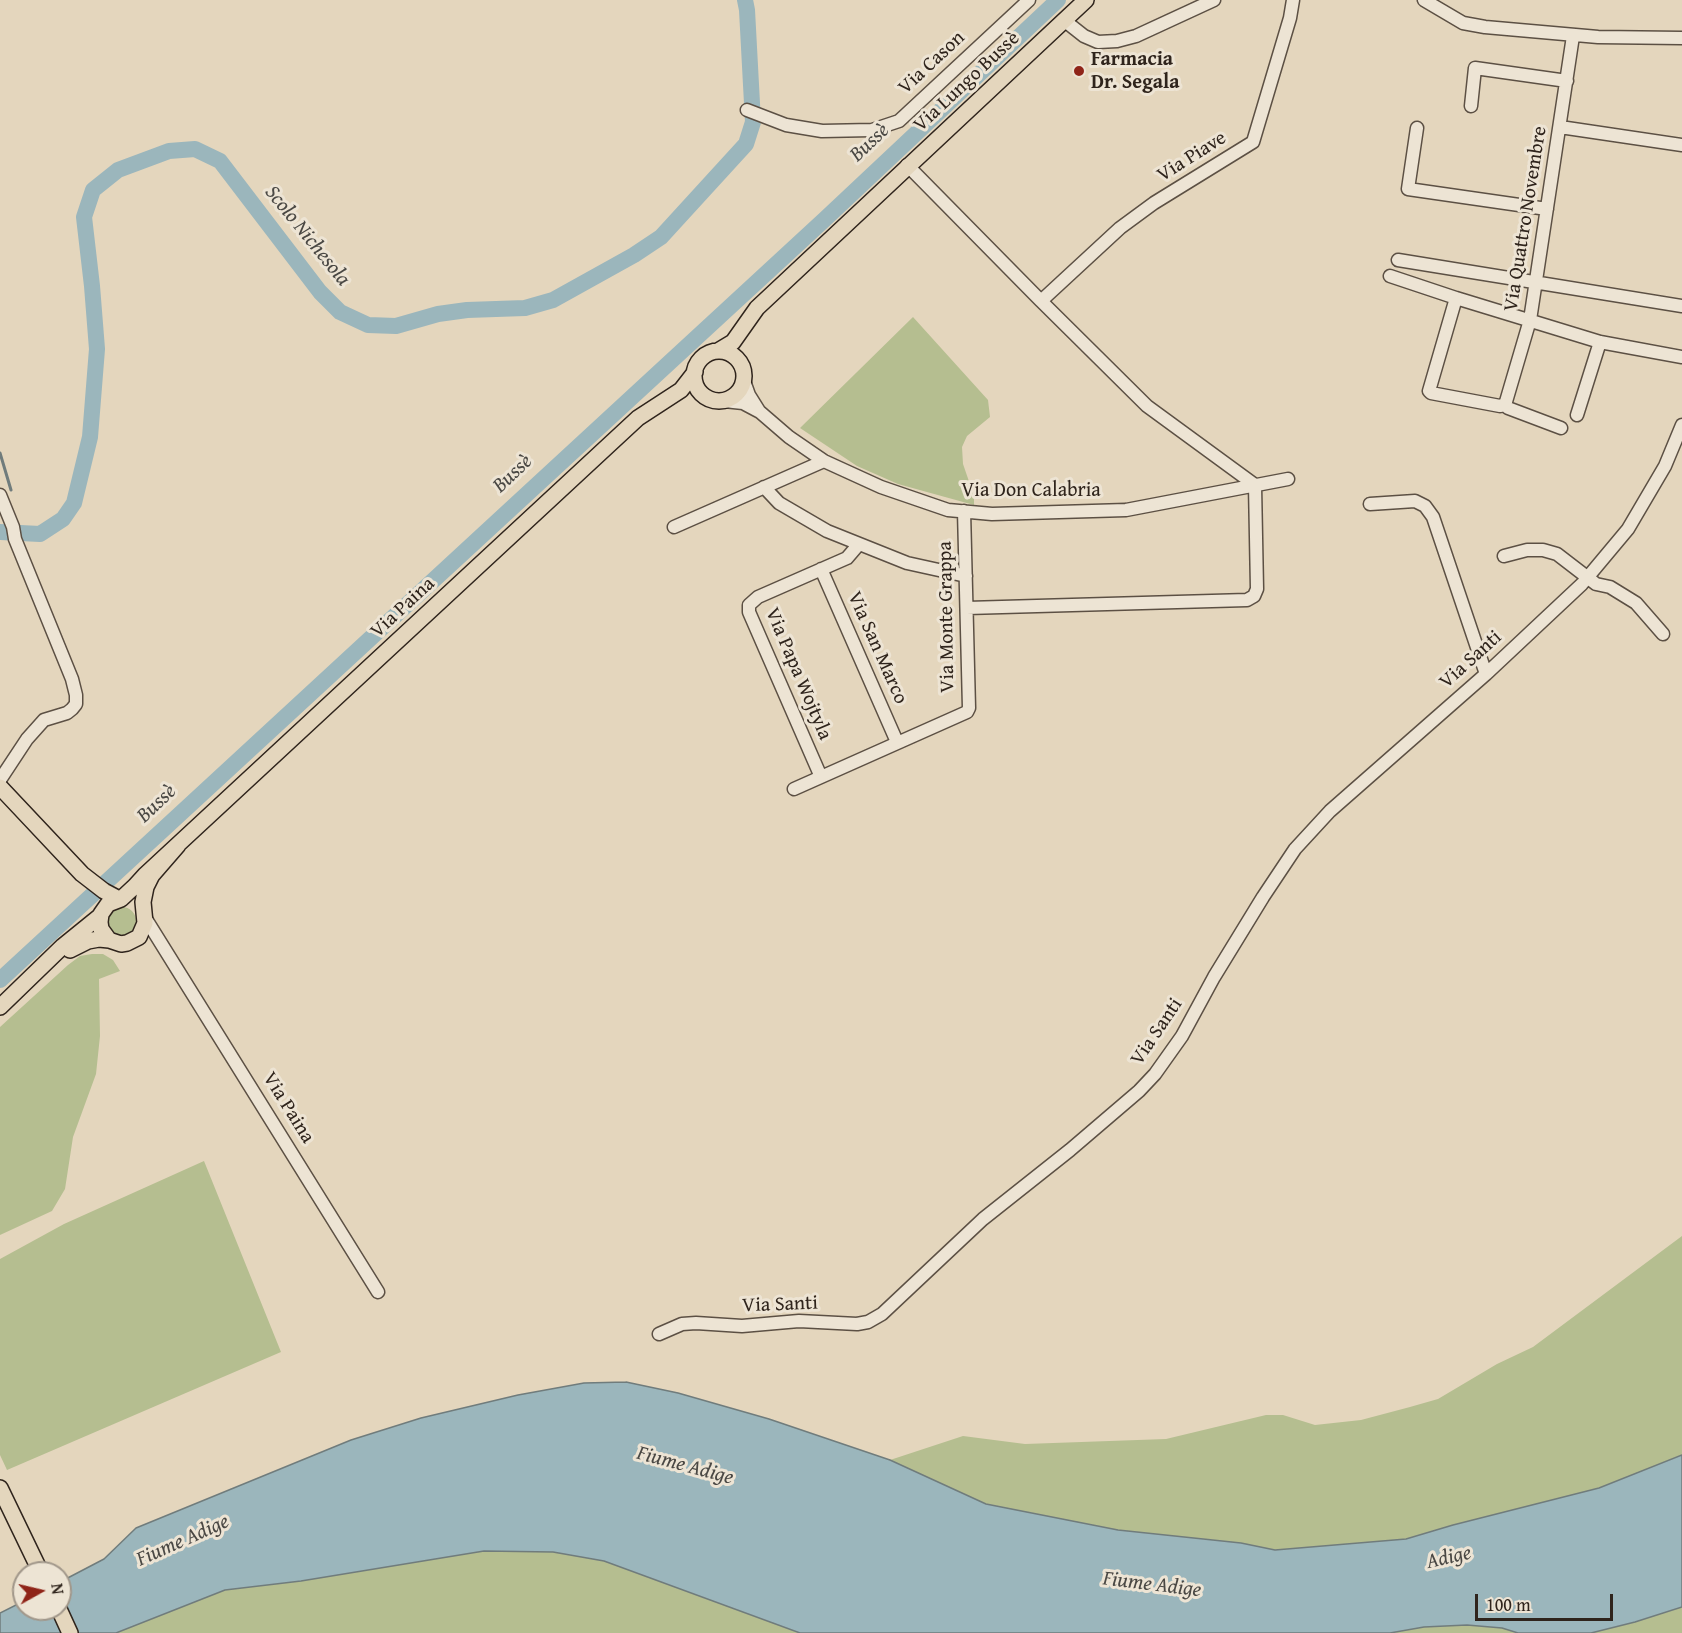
<!DOCTYPE html>
<html>
<head>
<meta charset="utf-8">
<style>
  body { margin:0 }
  #map { position:relative; width:1682px; height:1633px; overflow:hidden; background:#e4d6bd; font-family:"Gentium Book Plus",serif }
  canvas { display:block }
  .north { position:absolute; left:12px; top:1561px; width:60px; height:60px; box-sizing:border-box; background:#ede4d4; border:2px solid #a1978a; border-radius:50%; rotate:82deg; font-size:16px; font-weight:700; line-height:24px; text-align:center; color:#2f241c }
  .north::after { content:''; display:block; margin:auto; width:21px; height:27px; background:#8f2418; clip-path:polygon(50% 0,100% 100%,50% 72%,0 100%) }
  .scale { position:absolute; left:1475px; top:1594px; width:138px; height:27px; box-sizing:border-box; border:3px solid #2f241c; border-top:0; padding-left:8px; font-size:18px; line-height:21px; white-space:nowrap; color:#2f241c; -webkit-text-stroke:4px #ede4d4; paint-order:stroke }
</style>
</head>
<body>
<div id="map">
<canvas width="1682" height="1633"></canvas>
<div class="north">N</div>
<div class="scale">100 m</div>
</div>
<script>
const context = document.querySelector('canvas').getContext('2d');
context.lineJoin = 'round';
function paint(path, color) {
  context.fillStyle = color;
  context.fill(path, 'evenodd');
}
function poly(rows) {
  const path = new Path2D();
  for (const r of rows) {
    if (r.length === 3) {
      path.moveTo(r[0] + r[2], r[1]);
      path.arc(r[0], r[1], r[2], 0, 2 * Math.PI);
      continue;
    }
    path.moveTo(r[0], r[1]);
    for (let i = 2; i < r.length; i += 2) path.lineTo(r[i], r[i + 1]);
  }
  return path;
}
function strokePath(path, color, width, dash) {
  context.strokeStyle = color;
  context.lineWidth = width;
  context.lineCap = dash ? 'butt' : 'round';
  context.setLineDash(dash || []);
  context.stroke(path);
}
function drawText(font, color, halo, rows, align = 'center') {
  context.font = font + ' "Gentium Book Plus",serif';
  context.lineWidth = 6;
  context.setLineDash([]);
  context.textBaseline = 'middle';
  context.strokeStyle = halo;
  context.fillStyle = color;
  for (const [text, x, y, turn = 0] of rows) {
    context.save();
    context.translate(x, y);
    context.rotate((+turn || 0) * Math.PI / 180);
    context.textAlign = isNaN(turn) ? turn : align;
    if (halo) context.strokeText(text, 0, 0);
    context.fillText(text, 0, 0);
    context.restore();
  }
}
const green = poly([
  [913,317,988,400,990,417,967,436,962,447,963,464,974,496,974,505,898,484,857,466,800,428],
  [122,921,14],
  [92,954,103,954,113,960,120,971,99,979,100,1036,96,1074,73,1137,65,1189,52,1211,0,1235,0,1027,68,965,80,956],
  [204,1161,281,1352,7,1470,0,1455,0,1259,64,1224],
  [1682,1236,1682,1455,1599,1488,1406,1539,1275,1550,1241,1543,1118,1530,986,1504,890,1460,963,1436,1025,1444,1166,1439,1266,1415,1283,1415,1315,1425,1361,1420,1410,1407,1438,1399,1497,1364,1533,1347],
  [484,1551,553,1552,604,1561,800,1633,116,1633,225,1590,301,1581],
  [1682,1607,1682,1633,1591,1633,1635,1622],
  [1467,1625,1502,1628,1518,1633,1391,1633,1424,1627]
]);
const water = poly([
  [626,1382,678,1393,769,1419,890,1460,986,1504,1118,1530,1241,1543,1275,1550,1406,1539,1453,1525,1599,1488,1682,1455,1682,1607,1635,1622,1591,1633,1518,1633,1502,1628,1467,1625,1424,1627,1390,1633,800,1633,604,1561,553,1552,484,1551,301,1581,225,1590,116,1633,0,1633,0,1613,24,1601,24,1609,60,1609,60,1582,104,1559,136,1528,351,1440,421,1418,518,1395,584,1383,626,1382]
]);
const stream = poly([
  [0,453,11,490]
]);
const river = poly([
  [0,532,40,534,63,519,74,503,90,437,97,349,92,286,84,217,93,190,118,170,169,151,195,149,220,161,320,292,340,312,368,325,396,326,438,314,467,310,525,308,553,300,634,255,661,237,746,144,753,122,747,10,745,0],
  [0,980,824,220,1058,0]
]);
const minor = poly([
  [1424,0,1463,23,1485,27,1598,37,1682,38],
  [1065,21,1084,36,1098,42,1117,41,1136,36,1214,0],
  [1471,106,1475,68,1567,81],
  [747,110,786,125,822,131,872,130,899,121,1029,0],
  [1560,127,1682,145],
  [1417,128,1408,189,1547,209],
  [907,165,1041,301,1120,228,1154,203,1253,142,1290,18,1293,0],
  [1398,260,1682,306],
  [1390,276,1456,298],
  [744,381,749,395,759,411],
  [724,401,743,403,760,412,789,437,824,461,881,487,948,510,992,514,1126,510,1288,479],
  [1505,405,1530,320,1573,36],
  [1577,415,1600,342],
  [1561,428,1508,408,1505,405,1500,406,1431,393,1429,391,1456,298,1600,342,1682,357],
  [764,487,779,503,827,531,907,563,966,576],
  [0,495,13,527,15,539,72,679,76,695,76,704,72,709,67,713,44,720,27,739,0,780],
  [1370,504,1415,501,1425,506,1433,517,1486,674],
  [674,527,824,461],
  [1504,556,1527,550,1543,550,1557,554,1596,584,1610,587,1636,603,1663,634],
  [821,569,897,742],
  [967,608,1247,600,1254,596,1257,589,1255,485,1147,406,1041,301],
  [821,777,749,612,749,605,758,597,847,558,859,544],
  [794,789,967,712,969,708,964,511],
  [144,916,378,1292],
  [659,1334,682,1324,696,1323,742,1326,799,1321,857,1324,868,1322,882,1314,983,1219,1070,1150,1139,1091,1155,1074,1182,1036,1214,977,1263,897,1295,849,1330,811,1486,674,1582,584,1628,529,1665,466,1682,425]
]);
const major = poly([
  [718,351,733,342,757,308,1086,0],
  [719,376,25],
  [0,787,82,874,104,891,119,899],
  [178,845,152,875,146,887,143,902,145,923,139,937,127,943,121,944,109,940,101,929,100,922,101,914,108,904,121,899,135,886,145,875,638,418,681,390,695,372],
  [70,950,88,941,99,939,109,940],
  [0,1007,63,946,100,916],
  [0,1488,41,1573],
  [59,1609,70,1633]
]);
const markers = [
  [1079,71,6,"#8f2418"]
];
const poiNames = [
  ["Farmacia",1091,60],
  ["Dr. Segala",1091,83]
];
const streetNames = [
  ["Via Cason",932,63,-43],
  ["Via Lungo Bussè",967,82,-43],
  ["Via Piave",1192,157,-32],
  ["Via Quattro Novembre",1526,219,-81],
  ["Via Don Calabria",1031,491],
  ["Via Paina",403,608,-43],
  ["Via Monte Grappa",947,617,-91],
  ["Via San Marco",877,648,66],
  ["Via Santi",1471,660,-42],
  ["Via Papa Wojtyla",798,674,67],
  ["Via Santi",1157,1032,-56],
  ["Via Paina",288,1108,58],
  ["Via Santi",780,1305,-2]
];
const waterNames = [
  ["Bussè",870,143,-43],
  ["Scolo Nichesola",307,236,51],
  ["Bussè",513,474,-43],
  ["Bussè",157,804,-43],
  ["Fiume Adige",685,1466,15],
  ["Fiume Adige",183,1541,-24],
  ["Adige",1449,1558,-13],
  ["Fiume Adige",1152,1585,7]
];
paint(green, '#b5be90');
paint(water, '#9bb6bc');
strokePath(water, '#707c7c', 1.5);
strokePath(stream, '#707c7c', 3);
strokePath(river, '#9bb6bc', 16);
strokePath(minor, '#5c5044', 15);
strokePath(major, '#2f241c', 18);
strokePath(minor, '#ede4d4', 12);
strokePath(major, '#e4d6bd', 15);
for (const [x, y, r, color] of markers) {
  const dot = new Path2D();
  dot.arc(x, y, r, 0, 2 * Math.PI);
  context.fillStyle = color;
  context.fill(dot);
  strokePath(dot, '#ede4d4', 2);
}
drawText('bold 20px', '#2f241c', '#ede4d4', poiNames, 'left');
drawText('20px', '#2f241c', '#ede4d4', streetNames);
drawText('italic 21px', '#4a4844', '#ede4d4', waterNames);
</script>
</body>
</html>
